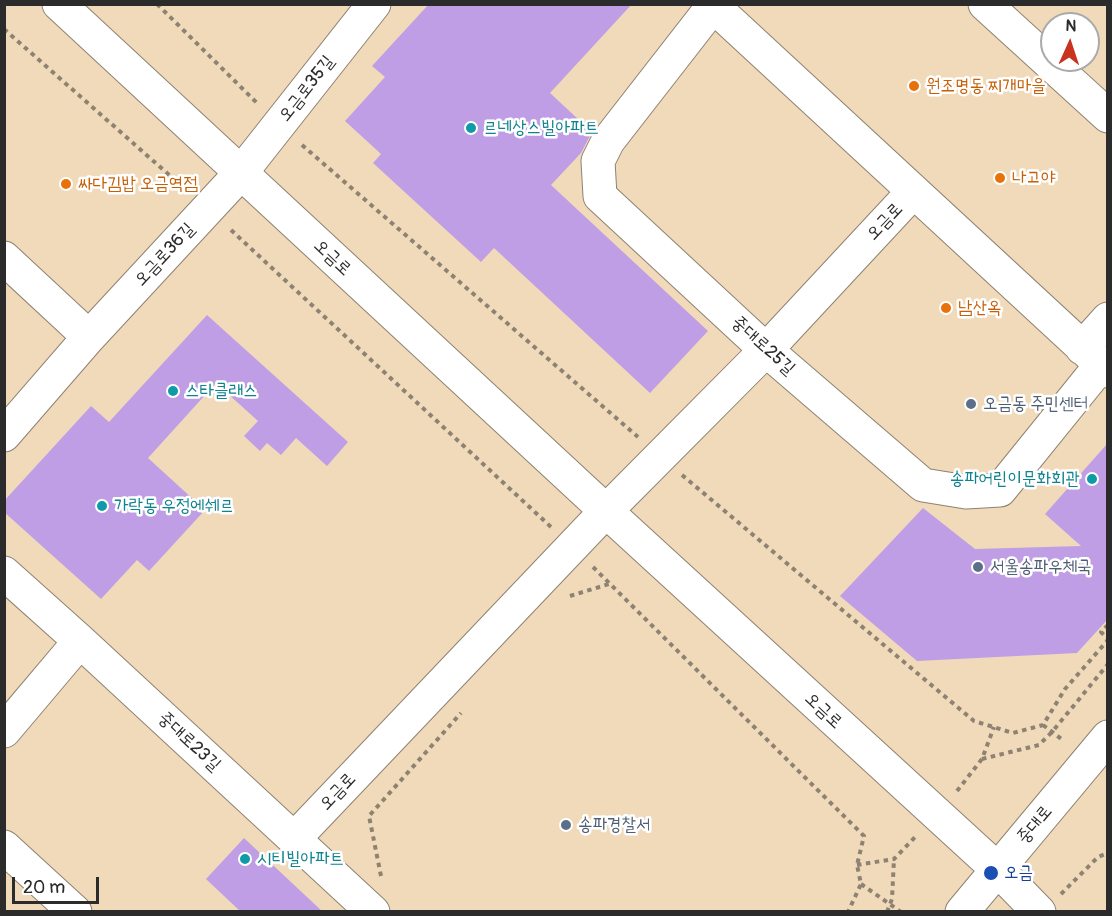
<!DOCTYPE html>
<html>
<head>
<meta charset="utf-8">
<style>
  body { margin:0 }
  #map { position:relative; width:1112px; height:916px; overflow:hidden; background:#f1daba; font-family:Pangolin,sans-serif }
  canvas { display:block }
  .frame { position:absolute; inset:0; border:6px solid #2b2b2b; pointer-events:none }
  .north { position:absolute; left:1040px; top:12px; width:60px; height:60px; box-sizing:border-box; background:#fff; border:2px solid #aaa; border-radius:50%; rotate:3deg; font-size:16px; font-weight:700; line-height:24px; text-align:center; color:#2b2b2b }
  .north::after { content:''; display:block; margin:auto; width:21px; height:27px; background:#c8321e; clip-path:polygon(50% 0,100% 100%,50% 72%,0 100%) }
  .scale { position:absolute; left:12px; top:877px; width:87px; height:27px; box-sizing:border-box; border:3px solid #2b2b2b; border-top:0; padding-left:8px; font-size:18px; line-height:21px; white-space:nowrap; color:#2b2b2b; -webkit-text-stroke:4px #fff; paint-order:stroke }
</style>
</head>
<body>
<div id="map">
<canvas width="1112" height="916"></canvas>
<div class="frame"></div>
<div class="north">N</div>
<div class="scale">20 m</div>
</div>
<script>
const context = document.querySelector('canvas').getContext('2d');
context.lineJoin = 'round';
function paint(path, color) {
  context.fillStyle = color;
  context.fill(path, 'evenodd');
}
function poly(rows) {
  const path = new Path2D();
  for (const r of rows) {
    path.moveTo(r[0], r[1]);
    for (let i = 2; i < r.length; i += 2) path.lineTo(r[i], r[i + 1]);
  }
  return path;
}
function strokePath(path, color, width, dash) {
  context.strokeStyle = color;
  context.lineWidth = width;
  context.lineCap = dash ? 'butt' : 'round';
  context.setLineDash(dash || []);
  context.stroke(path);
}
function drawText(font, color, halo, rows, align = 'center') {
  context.font = font + ' Pangolin,"Poor Story",sans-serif';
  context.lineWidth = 5;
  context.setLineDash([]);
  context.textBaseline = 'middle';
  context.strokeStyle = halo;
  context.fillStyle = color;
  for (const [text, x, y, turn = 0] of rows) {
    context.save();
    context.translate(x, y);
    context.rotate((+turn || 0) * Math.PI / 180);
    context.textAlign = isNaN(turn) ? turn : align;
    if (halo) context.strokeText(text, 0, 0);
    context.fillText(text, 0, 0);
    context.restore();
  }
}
const building = poly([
  [429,4,632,4,550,93,592,132,581,153,551,185,708,331,650,393,494,248,481,262,373,163,381,154,345,121,385,77,372,66],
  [207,315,348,442,327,466,296,438,281,455,267,443,260,451,244,436,258,421,216,383,148,458,205,510,149,571,137,560,101,599,4,512,4,501,91,406,109,422],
  [1107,444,1107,620,1077,653,917,661,840,596,923,508,975,549,1081,546,1045,514],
  [244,838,323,912,241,912,206,879]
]);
const path = poly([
  [157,4,257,103],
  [4,29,185,189],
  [302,145,638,437],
  [231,230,551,527],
  [682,475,974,721,1013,733,1043,725,1065,689,1108,640],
  [593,567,864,836,857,865,861,884,848,912],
  [570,596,609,584],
  [1108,625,1101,632,1108,639],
  [1043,725,1064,741],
  [982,759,1039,745,1052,732,1108,664],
  [957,791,982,759,994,727],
  [857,865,894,859,916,836],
  [381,876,369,816,461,713],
  [861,884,901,912],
  [1061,894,1098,857,1108,853],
  [887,912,892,899,894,859]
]);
const street = poly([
  [711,4,1108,371],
  [985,4,1108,116],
  [713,6,608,141,598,161,600,196,766,350,923,485,966,492,1000,490,1101,365],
  [4,258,89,337],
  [1082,348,1108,319],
  [4,435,89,337,240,174,374,4],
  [4,573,80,641,373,912],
  [4,731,80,641],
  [294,839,606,511,766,350,913,192],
  [4,847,75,912]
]);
const secondary = poly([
  [59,4,606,511,997,869,1039,912],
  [962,912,1108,737]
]);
const markers = [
  [914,86,6,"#e8710a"],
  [471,128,6,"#0f9aa8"],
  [1000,178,6,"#e8710a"],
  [66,184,6,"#e8710a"],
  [946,308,6,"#e8710a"],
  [173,391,6,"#0f9aa8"],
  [971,404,6,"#5c6f8a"],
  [1092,479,6,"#0f9aa8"],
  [102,506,6,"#0f9aa8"],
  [978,567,6,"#5c6f8a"],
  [566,825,6,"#5c6f8a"],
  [245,859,6,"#0f9aa8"],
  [991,873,8,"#1a4fb4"]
];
const foodNames = [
  ["원조명동 찌개마을",926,86],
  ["나고야",1012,178],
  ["싸다김밥 오금역점",78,184],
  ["남산옥",958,308]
];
const streetNames = [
  ["오금로35길",307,89,-52],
  ["오금로",885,222,-47],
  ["오금로36길",165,255,-47],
  ["오금로",332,258,43],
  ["중대로25길",763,346,42],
  ["오금로",823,711,43],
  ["중대로23길",189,742,43],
  ["오금로",338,792,-47],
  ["중대로",1035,825,-50]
];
const cultureNames = [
  ["르네상스빌아파트",483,128],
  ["스타클래스",185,391],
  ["송파어린이문화회관",1080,479,"right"],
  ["가락동 우정에쉐르",114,506],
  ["시티빌아파트",257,859]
];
const serviceNames = [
  ["오금동 주민센터",983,404],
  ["서울송파우체국",990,567],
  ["송파경찰서",578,825]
];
const transitNames = [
  ["오금",1004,873]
];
paint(building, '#bf9ee6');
strokePath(street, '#8e8272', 35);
strokePath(secondary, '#8e8272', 35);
strokePath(path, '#8e8272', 4, [4.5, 4.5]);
strokePath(street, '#fff', 33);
strokePath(secondary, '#fff', 33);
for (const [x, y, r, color] of markers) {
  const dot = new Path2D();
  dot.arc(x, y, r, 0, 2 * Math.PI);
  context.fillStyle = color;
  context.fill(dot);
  strokePath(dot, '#fff', 2);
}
drawText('18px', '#c56008', '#fff', foodNames, 'left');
drawText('18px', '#2b2b2b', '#fff', streetNames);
drawText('18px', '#0d838f', '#fff', cultureNames, 'left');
drawText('18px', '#4e5e75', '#fff', serviceNames, 'left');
drawText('18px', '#164399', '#fff', transitNames, 'left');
</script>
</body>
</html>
